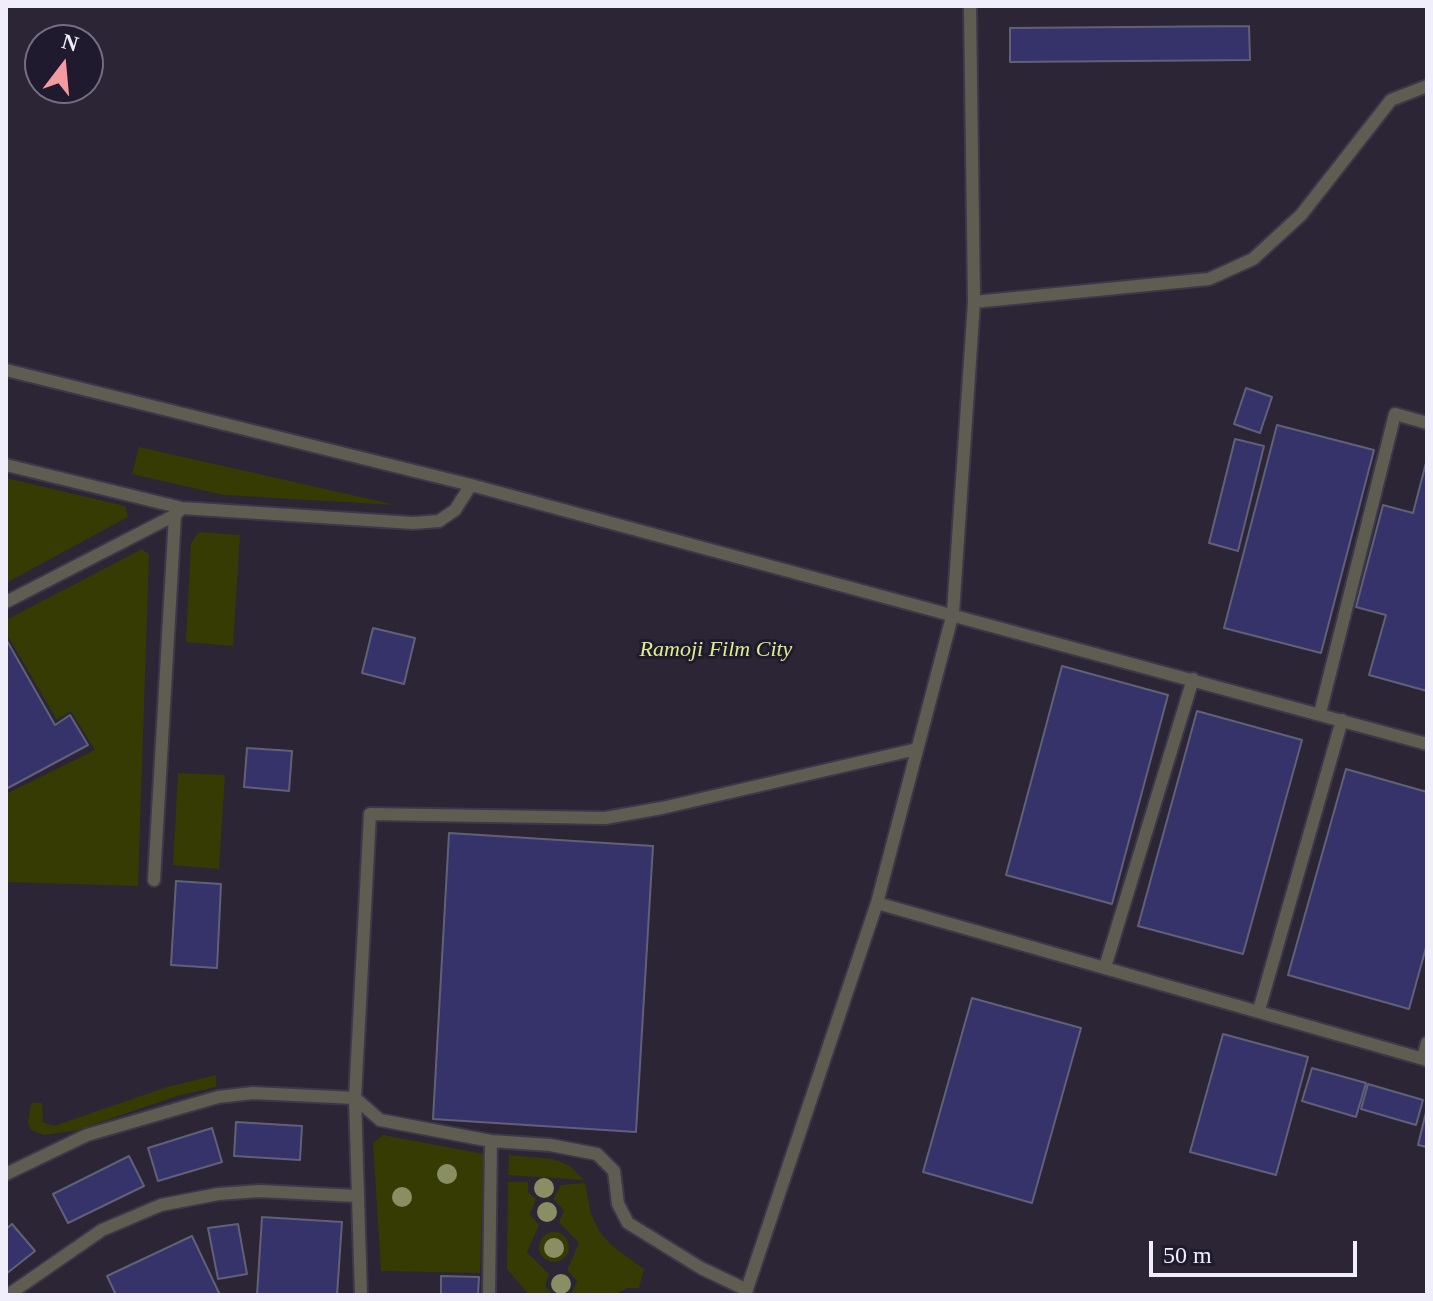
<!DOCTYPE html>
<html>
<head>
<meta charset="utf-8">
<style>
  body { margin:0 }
  #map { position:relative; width:1433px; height:1301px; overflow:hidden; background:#1f1a2d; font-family:"Times New Roman",serif }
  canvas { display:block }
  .frame { position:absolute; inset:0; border:8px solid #f1eefc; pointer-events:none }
  .north { position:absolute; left:24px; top:24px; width:80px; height:80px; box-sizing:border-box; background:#1f1a2d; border:2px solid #736f80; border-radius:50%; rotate:16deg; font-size:22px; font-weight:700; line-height:32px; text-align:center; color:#f1eefc }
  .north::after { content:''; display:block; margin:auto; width:28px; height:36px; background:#f49aa1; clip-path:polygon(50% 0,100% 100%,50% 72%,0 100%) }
  .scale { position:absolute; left:1149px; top:1241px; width:208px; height:36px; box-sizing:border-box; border:4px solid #f1eefc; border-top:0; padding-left:10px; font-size:24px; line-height:28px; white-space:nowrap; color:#f1eefc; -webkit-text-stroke:6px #1f1a2d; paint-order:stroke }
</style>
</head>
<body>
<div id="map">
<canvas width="1433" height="1301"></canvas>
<div class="frame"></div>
<div class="north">N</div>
<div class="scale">50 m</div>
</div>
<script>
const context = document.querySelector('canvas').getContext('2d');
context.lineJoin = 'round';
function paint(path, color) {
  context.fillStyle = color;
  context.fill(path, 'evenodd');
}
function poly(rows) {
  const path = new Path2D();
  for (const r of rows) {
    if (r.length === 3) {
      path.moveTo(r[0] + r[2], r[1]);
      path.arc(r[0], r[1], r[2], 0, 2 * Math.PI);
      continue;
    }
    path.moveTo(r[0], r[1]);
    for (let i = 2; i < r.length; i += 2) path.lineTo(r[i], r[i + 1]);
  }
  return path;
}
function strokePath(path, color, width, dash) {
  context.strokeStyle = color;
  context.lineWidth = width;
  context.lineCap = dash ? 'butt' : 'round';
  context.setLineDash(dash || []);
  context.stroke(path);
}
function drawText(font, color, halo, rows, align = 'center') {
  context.font = font + ' "Times New Roman",serif';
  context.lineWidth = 6;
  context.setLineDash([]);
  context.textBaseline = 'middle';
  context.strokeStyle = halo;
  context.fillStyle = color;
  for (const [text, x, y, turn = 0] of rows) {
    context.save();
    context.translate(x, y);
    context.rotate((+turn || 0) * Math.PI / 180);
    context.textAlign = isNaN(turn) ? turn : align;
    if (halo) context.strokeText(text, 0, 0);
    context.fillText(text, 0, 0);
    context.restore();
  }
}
const commercial = poly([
  [6,6,1427,6,1427,1295,6,1295],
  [40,40,88,40,88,88,40,88]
]);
const green = poly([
  [139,447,396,505,223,495,132,474],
  [6,478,125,506,128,517,6,583],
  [199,532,240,535,233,646,186,642,191,543],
  [142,549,149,555,138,886,6,882,6,794,95,750,71,711,57,720,6,633,6,620],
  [178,773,225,775,219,869,173,865],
  [216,1075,216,1087,177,1096,78,1130,44,1135,31,1130,28,1122,31,1103,42,1103,43,1122,54,1126,167,1087],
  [383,1135,484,1154,480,1273,381,1271,373,1143],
  [509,1155,553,1159,570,1166,584,1180,508,1175],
  [508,1182,528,1182,528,1192,536,1199,530,1214,539,1225,527,1252,549,1274,545,1286,553,1295,529,1295,507,1269],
  [585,1183,591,1214,599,1231,611,1245,644,1269,639,1288,627,1288,615,1295,571,1295,577,1281,567,1270,579,1243,559,1222,564,1210,553,1199,561,1185],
  [554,1247,15]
]);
const building = poly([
  [1249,26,1250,60,1010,62,1010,28,1249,26],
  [1246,388,1272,397,1260,433,1234,424,1246,388],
  [1277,425,1374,450,1321,653,1224,628,1277,425],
  [1235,439,1264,446,1238,551,1209,543,1235,439],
  [1427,459,1427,691,1369,675,1386,615,1356,607,1383,505,1413,513,1427,459],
  [373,628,415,638,404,684,362,673,373,628],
  [6,639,55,725,70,715,88,745,6,789,6,639],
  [1062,666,1168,695,1112,904,1006,875,1062,666],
  [1197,711,1302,740,1243,954,1138,926,1197,711],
  [247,748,292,751,289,791,244,787,247,748],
  [1346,769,1427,792,1427,944,1409,1009,1288,975,1346,769],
  [449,833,653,846,636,1132,433,1119,449,833],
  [176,881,221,884,217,968,171,965,176,881],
  [972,998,1081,1028,1032,1203,923,1172,972,998],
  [1223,1034,1308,1057,1276,1175,1190,1152,1223,1034],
  [1312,1068,1366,1083,1356,1117,1302,1101,1312,1068],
  [1368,1084,1423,1100,1416,1125,1361,1109,1368,1084],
  [1427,1108,1427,1147,1418,1145,1427,1108],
  [236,1122,302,1126,300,1160,234,1156,236,1122],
  [212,1128,222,1162,158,1181,148,1148,212,1128],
  [129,1156,144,1186,68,1223,53,1194,129,1156],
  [262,1217,342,1222,337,1295,257,1295,262,1217],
  [12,1224,35,1251,6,1274,6,1229,12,1224],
  [238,1224,247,1274,218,1279,208,1228,238,1224],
  [192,1236,220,1295,116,1295,107,1276,192,1236],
  [441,1276,479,1277,478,1295,441,1295,441,1276]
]);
const service = poly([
  [974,302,1209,279,1253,259,1301,215,1391,100,1427,86],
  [6,370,471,485,1427,744],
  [6,465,182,508,413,523,439,521,455,510,471,485],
  [6,602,175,515],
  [1320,713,1395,414,1427,423],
  [154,880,175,515,182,508],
  [877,903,1427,1060],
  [1105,967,1193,679],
  [1259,1010,1342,720],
  [1423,1058,1427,1043],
  [6,1174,87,1135,218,1097,253,1093,355,1098,380,1120,491,1141,550,1145,597,1154,614,1171,618,1204,628,1223,701,1268,747,1290],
  [8,1295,102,1230,161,1205,218,1194,260,1191,356,1196],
  [361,1295,355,1098,370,814,605,818,662,808,917,749],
  [489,1295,491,1141],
  [745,1295,877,903,953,613,974,302,970,6]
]);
const trees = [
  [447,1174],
  [544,1188],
  [402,1197],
  [547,1212],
  [554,1248],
  [561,1284]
];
const parkNames = [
  ["Ramoji Film City",716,650]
];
paint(commercial, '#2b2535');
paint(green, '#353b03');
paint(building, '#35336a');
strokePath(building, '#606179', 2);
strokePath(service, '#3c384a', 16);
strokePath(service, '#5f5c51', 12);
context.fillStyle = '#898f62';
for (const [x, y] of trees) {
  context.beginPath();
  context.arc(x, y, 10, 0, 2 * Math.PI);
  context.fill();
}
drawText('italic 22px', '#e0ef8e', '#1f1a2d', parkNames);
</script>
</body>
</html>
